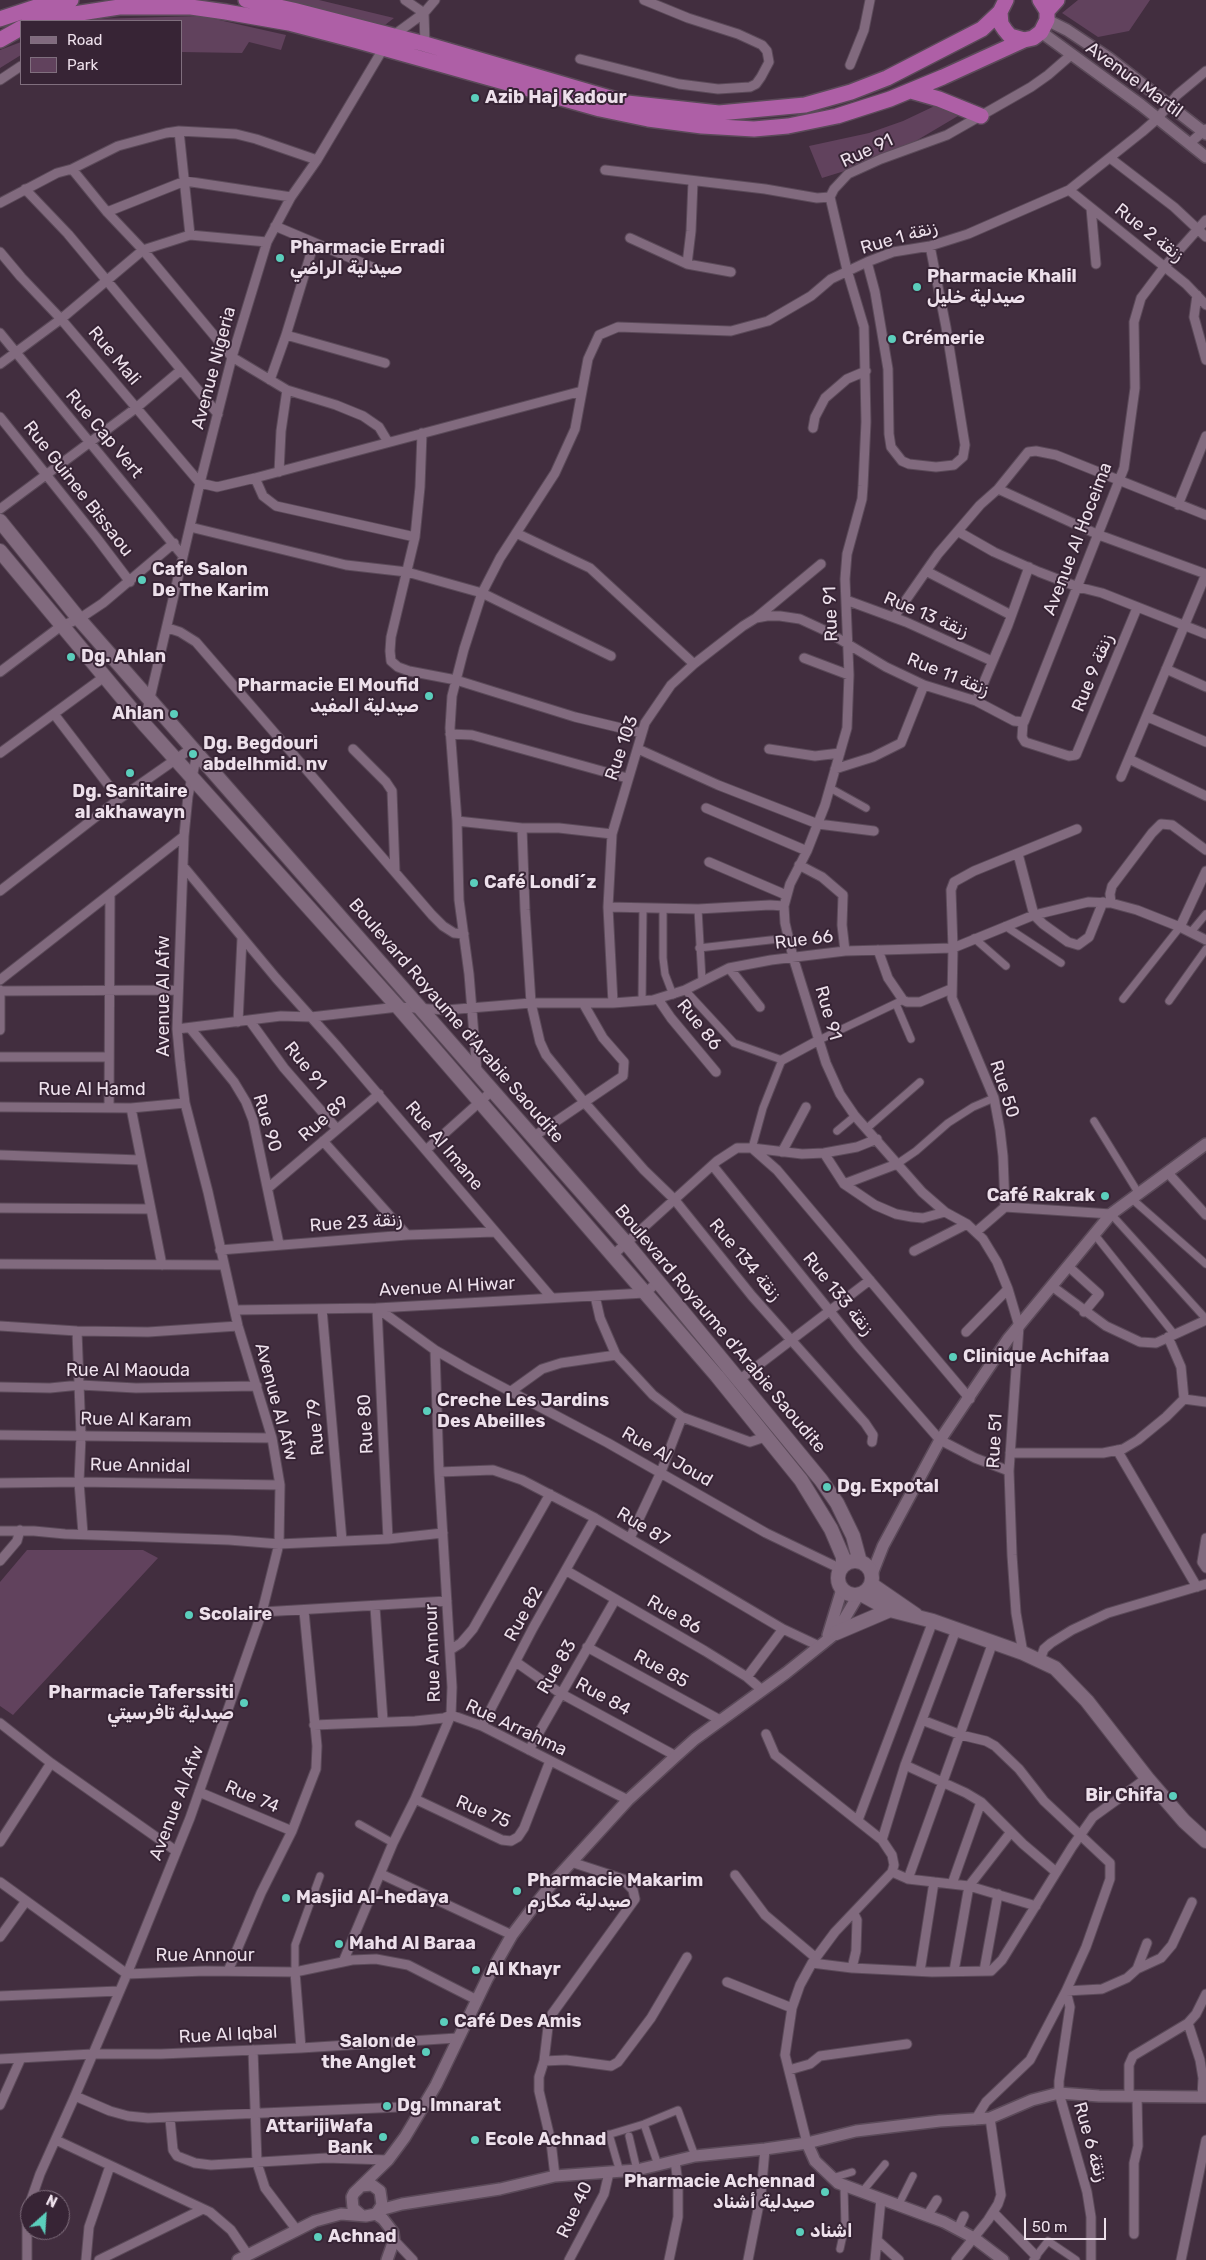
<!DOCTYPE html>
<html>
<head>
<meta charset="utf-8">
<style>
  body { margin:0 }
  #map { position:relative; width:1206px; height:2260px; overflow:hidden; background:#422e3f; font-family:Rubik,sans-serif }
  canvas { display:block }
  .legend { position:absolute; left:20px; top:20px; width:162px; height:65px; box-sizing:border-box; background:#372435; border:1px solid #806f7e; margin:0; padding:6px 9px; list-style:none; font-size:15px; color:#ede0eb }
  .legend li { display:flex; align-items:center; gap:10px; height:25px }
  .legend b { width:25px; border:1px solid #806f7e }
  .north { position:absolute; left:20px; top:2190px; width:50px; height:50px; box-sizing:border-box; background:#372435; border:1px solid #806f7e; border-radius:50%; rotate:26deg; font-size:14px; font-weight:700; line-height:20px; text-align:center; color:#ede0eb }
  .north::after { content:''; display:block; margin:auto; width:18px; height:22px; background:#5bcebc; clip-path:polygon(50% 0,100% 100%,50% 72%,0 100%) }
  .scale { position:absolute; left:1024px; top:2218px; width:82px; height:22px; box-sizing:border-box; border:2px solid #ede0eb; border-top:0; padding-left:6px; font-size:15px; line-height:18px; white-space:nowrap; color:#ede0eb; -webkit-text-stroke:4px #372435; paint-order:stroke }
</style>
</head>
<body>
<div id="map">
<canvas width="1206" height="2260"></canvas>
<ul class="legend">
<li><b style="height:6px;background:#816a7e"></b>Road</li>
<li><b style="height:14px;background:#61425d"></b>Park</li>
</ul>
<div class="north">N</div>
<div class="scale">50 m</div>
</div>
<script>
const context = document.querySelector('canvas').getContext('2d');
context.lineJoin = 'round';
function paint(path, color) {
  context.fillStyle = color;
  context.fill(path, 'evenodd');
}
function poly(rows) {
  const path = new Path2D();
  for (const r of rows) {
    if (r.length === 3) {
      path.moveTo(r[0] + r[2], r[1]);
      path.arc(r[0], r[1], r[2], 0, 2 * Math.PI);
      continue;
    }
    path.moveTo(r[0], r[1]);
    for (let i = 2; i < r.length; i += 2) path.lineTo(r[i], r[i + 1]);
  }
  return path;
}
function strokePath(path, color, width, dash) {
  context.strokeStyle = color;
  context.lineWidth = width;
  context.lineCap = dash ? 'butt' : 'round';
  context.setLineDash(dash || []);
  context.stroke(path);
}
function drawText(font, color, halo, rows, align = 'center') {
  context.font = font + ' Rubik,Cairo,sans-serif';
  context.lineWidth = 4;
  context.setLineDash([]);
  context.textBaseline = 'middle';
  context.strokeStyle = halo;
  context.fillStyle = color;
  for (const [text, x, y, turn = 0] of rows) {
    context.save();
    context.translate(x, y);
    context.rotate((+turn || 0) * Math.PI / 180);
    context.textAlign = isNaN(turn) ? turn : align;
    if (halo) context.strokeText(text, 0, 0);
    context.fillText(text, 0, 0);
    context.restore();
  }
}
const green = poly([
  [285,0,319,0,394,18,385,25],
  [1078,0,1150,0,1129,31,1098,37,1062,13],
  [201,16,286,35,281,50,249,42,242,53,181,52,181,21,89,21,94,19],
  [21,42,21,55,0,68,0,50],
  [941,103,963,113,909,145,864,165,822,178,809,146,869,133,903,121],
  [27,1550,143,1550,158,1558,13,1715,0,1706,0,1582]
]);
const pedestrian = poly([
  [830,788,866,808],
  [663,908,663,958,665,974,673,995],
  [698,909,702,980],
  [1005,926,1061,963],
  [1191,932,1206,914],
  [974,938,1006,966],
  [699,948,788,938],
  [685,990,734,1043,782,1060,763,1108,752,1148],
  [1123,999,1180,927],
  [642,1001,643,908],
  [1169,1001,1206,949],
  [896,1004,911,1039],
  [819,1040,903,1000],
  [1094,1121,1139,1194],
  [866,1129,920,1082],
  [837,1131,855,1116],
  [897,1164,916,1151,948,1123,973,1107,994,1098],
  [1132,1199,1206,1264],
  [1111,1214,1206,1319],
  [1095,1235,1174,1334],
  [359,1824,393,1843],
  [295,1972,295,1945,320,1876],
  [644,2124,658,2165],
  [609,2134,620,2172],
  [629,2136,637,2170],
  [551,2142,591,2140,644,2124,678,2110,695,2156],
  [832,2178,852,2172],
  [862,2192,885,2164],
  [899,2204,913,2176],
  [840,2249,845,2226,844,2187],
  [1033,2260,1048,2241,1076,2260]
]);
const minor = poly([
  [405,0,424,13],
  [424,13,425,44],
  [394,35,424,13,435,0],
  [580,59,679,84,718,89,750,87,756,84,761,77,769,62,767,51,762,45,738,34,688,18,644,0],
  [850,65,864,30,870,0],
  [0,80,21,66],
  [179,131,190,235],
  [1190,143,1206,129],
  [1110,158,1174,207,1206,237],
  [72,169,107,212,143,250,232,357,287,390,336,405,363,416,379,427,388,442],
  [605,170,765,189,817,198,830,197],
  [25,189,68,234,218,414],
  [1069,190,1186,284,1206,305],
  [0,203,57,173,72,169,118,146,166,133,179,131,236,134,256,139,317,160],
  [1091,208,1096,264],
  [107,212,185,181,291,197],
  [275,226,379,270],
  [630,238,687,264,691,231,693,181],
  [0,252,21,277,61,319,200,483,217,487,255,478,582,391],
  [867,262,875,292,888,369,889,434,891,447,902,461,909,464,936,467,954,465,963,457,965,445,946,327,930,246],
  [687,264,731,272],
  [1197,295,1194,317,1206,360],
  [0,333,183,556],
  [286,335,385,363],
  [0,364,61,319,143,250,190,235,267,242],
  [270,380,286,335,314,243],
  [0,417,96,537,130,582],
  [813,428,815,417,825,398,847,379,866,371],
  [422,433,420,487,415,537,391,637,390,651,391,661,398,667,409,671,456,680,575,717,642,733],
  [279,472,281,431,287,390],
  [255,478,263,496,276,506,415,537],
  [998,489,1099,535,1206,574],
  [1178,505,1206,436],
  [0,509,136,408,181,370],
  [190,527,346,565,407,572,482,593,611,656],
  [959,532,994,552,1039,572,1078,587,1102,593,1206,634],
  [516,533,590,568,694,664],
  [926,571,1011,615],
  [846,600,906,622,992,661],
  [894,617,938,554,980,505,998,489,1028,452,1036,451,1056,455,1206,515],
  [756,618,821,564],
  [168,628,180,632,196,642,432,915,443,926,454,933,464,934],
  [804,658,849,675],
  [1166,669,1206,687],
  [0,672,61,626,79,619,103,603,174,543],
  [976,701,1008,625,1029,567],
  [54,714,119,799],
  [1148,717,1206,742],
  [1023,723,1022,737,1025,742,1069,756,1076,755,1137,608],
  [144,724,200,483,232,357,267,242,291,197,317,160,383,49],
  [450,734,472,735,627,778],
  [353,749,386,782,392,791,395,872],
  [638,749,718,785,818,824,874,831],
  [769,749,815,756,840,753],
  [0,753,104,677],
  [1129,759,1206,796],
  [835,769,873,757,901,743,924,685],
  [1121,777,1206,574],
  [706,808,807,851],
  [457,821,522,828,559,828,612,834],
  [522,828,525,910,531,1003,540,1042,546,1055,585,1103,644,1170,674,1199,752,1296,865,1423,873,1435,872,1442],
  [1018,854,1034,915,1043,924,1068,942,1078,945,1089,937,1103,902],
  [709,862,786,895],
  [799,865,822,877,843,895,842,925,845,951],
  [183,866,276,978,336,1045,551,1297],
  [0,891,119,799,192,748],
  [1111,903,1110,894,1112,886,1152,833,1161,824,1172,825,1206,850],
  [608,907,698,909,770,905,784,906],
  [1180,927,1206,871],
  [878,950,888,978,903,1000,907,1002,920,1002,951,989],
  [729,968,760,1007],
  [0,980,184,836],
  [0,990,0,1030],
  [0,991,178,990],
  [658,999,671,1018,716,1072],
  [613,1003,608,907,612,834,645,723,671,685,694,664,743,626,756,618,767,616,780,616,800,619,826,631,886,667,924,685,976,701,1014,721,1024,722,1124,468,1135,388,1134,322,1141,298,1165,266,1206,220],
  [250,1021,284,1068,337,1129],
  [238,1022,242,938],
  [190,1028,234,1082,246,1102,253,1120,279,1244],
  [177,1029,281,1016,311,1017,398,1007,446,1010,531,1003,613,1003,653,1000,685,990,729,968,771,960,845,951,953,948,1034,915,1088,902,1111,903,1137,910,1180,927,1206,940],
  [0,1057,109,1057],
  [782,1060,819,1040],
  [477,1072,469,974,459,900,457,821,450,728,452,696,464,649,482,593,500,558,555,473,575,429,588,359,599,335,618,327,731,331,768,321,811,296,831,279,867,262,893,252,930,246,968,234,1069,190,1142,132,1158,118,1177,95,1206,71],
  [0,1107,131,1108,185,1103],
  [109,1108,110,895],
  [131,1108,162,1265],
  [533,1137,623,1076,624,1062,603,1038,583,1003],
  [323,1141,407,1235],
  [752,1148,777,1170,970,1399],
  [426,1150,493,1090],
  [782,1152,806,1107],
  [824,1153,844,1184,875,1205,896,1214,912,1217,923,1218,945,1212],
  [0,1155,140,1160],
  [713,1166,858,1346,940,1440,975,1458,1009,1471],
  [1168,1173,1206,1215],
  [844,1184,897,1164],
  [268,1188,379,1094],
  [1005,1207,1111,1214],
  [0,1208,150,1209],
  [976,1232,1005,1207,1003,1156,1000,1130,994,1098,952,998,953,948,951,890,954,882,974,871,1077,829],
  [220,1250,407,1235,494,1232],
  [914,1251,967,1224],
  [612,1256,717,1161,737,1148,752,1148,802,1154,824,1153,857,1147,877,1139],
  [0,1264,224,1265],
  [1069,1267,1099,1294,1084,1312],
  [1053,1287,1106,1326,1140,1342,1156,1343,1206,1320],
  [595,1296,600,1318,616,1355,653,1395,682,1417,750,1442,765,1437],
  [377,1308,435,1350,468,1369,608,1443,766,1533,841,1569],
  [377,1308,388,1539],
  [322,1309,342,1541],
  [235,1310,377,1308,645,1293,658,1282],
  [0,1326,77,1331,148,1332,238,1326],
  [77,1331,81,1436,79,1482,83,1534],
  [966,1332,1008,1289],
  [739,1380,870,1280],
  [0,1387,50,1388,80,1385,136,1388,257,1386],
  [510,1392,542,1369,561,1363,616,1355],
  [1184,1399,1206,1402],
  [0,1435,272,1438],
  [1117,1450,1197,1587],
  [1010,1453,1103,1453,1123,1449,1138,1440,1166,1417,1184,1399,1181,1367,1168,1337],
  [439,1472,493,1470,522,1480,595,1518,783,1629,819,1646],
  [0,1483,79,1482,280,1485],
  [0,1531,34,1531,65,1534,229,1540,279,1544,388,1539,443,1533],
  [630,1538,661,1472,682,1417],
  [1206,1538,1202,1562,1206,1568],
  [0,1561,17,1541,20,1530],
  [567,1571,705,1651,747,1677,762,1690],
  [375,1607,383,1721],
  [262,1612,447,1601],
  [587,1647,720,1720],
  [450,1650,461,1643,473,1629,550,1494],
  [1023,1653,1016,1613,1012,1555,1009,1471,1019,1326,1008,1289,997,1262,983,1239,967,1224,945,1212,922,1192,855,1116,840,1094,826,1063,793,957,785,923,784,906,790,884,807,851,825,805,847,728,849,675,845,579,847,554,862,499,863,486,866,422,864,327,847,270,830,197,834,189,848,174,881,159,947,135,1031,87,1048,75,1071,55],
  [1040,1660,1044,1649,1051,1643,1072,1630,1108,1613,1206,1584],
  [516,1662,560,1693,676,1756],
  [747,1677,783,1629],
  [922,1720,961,1735,986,1741,995,1746,1019,1769,1044,1801,1110,1863,1110,1879,1086,1947,1066,1991,1070,2007,1059,2081,1059,2093,1087,2192,1091,2217,1091,2260],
  [0,1723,51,1763,176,1851],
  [314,1725,415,1721,444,1718,451,1715,482,1726,628,1800],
  [482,1726,533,1628,595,1518],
  [766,1734,775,1755,882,1840,892,1855,894,1865,892,1872,835,1932,812,1963,800,1985,792,2008,785,2055,807,2143],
  [529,1750,615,1600],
  [905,1765,966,1793,981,1802,1023,1844,1056,1872],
  [199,1792,292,1831],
  [415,1799,502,1840,511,1841,518,1837,524,1828,550,1761],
  [858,1820,933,1621],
  [882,1840,905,1765,956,1630],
  [0,1842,51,1763],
  [892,1872,908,1879,969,1886,1036,1906],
  [381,1874,512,1935],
  [735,1875,765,1915,816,1958],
  [908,1879,993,1642],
  [0,1882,127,1974,205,1971,295,1972,352,1960,376,1959,408,1965,477,2000],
  [952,1884,981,1802],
  [0,1937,26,1901],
  [343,1962,393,1843,415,1799,451,1715,452,1687,439,1472,435,1350],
  [812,1963,852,1968,932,1972,991,1971,1002,1960,1072,1847,1093,1817,1147,1778],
  [852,1968,856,1951,857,1920,854,1914],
  [1137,1969,1147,1943],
  [228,1971,261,1893,292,1831,316,1769,317,1746,304,1611],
  [920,1971,934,1882],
  [954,1971,969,1886,1011,1832],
  [984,1971,998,1894],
  [295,1972,301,2048],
  [727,1982,792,2008],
  [0,1996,119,1991],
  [1188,2023,1200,2060,1203,2078,1202,2097],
  [253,2050,257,2163,265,2188,296,2229],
  [0,2059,93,2054,161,2054,301,2048,457,2038],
  [544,2061,548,2027,552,2014,635,1899,633,1890,623,1879,571,1862],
  [789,2070,810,2064,820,2056,907,2044],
  [1129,2095,1129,2065,1133,2056,1188,2023,1196,2014,1206,1994],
  [75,2096,110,2111,128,2116,148,2118,424,2106],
  [0,2105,21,2058],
  [170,2119,173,2150,177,2156,195,2163,211,2165,326,2158,388,2160],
  [975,2120,986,2102,1030,2060,1066,1991,1102,1989,1127,1978,1137,1969,1161,1958,1172,1945,1192,1902],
  [56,2140,210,2212,231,2230,248,2255],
  [555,2176,551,2142,539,2091,539,2077,544,2061,566,2060,611,2066,618,2062,651,2018,687,1957],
  [31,2200,40,2174,75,2096,127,1974,190,1818,262,1612,279,1544,280,1485,272,1438,238,1326,208,1192,185,1103,180,1061,177,1029,184,836,188,796,197,754],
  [993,2212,1036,2256],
  [927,2216,937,2200],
  [958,2229,964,2216],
  [1134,2234,1134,2163,1138,2146,1137,2096],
  [394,2240,413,2260],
  [878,2241,899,2260],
  [27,2260,27,2222,30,2203],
  [86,2260,89,2227,110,2166],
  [99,2260,203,2209],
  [569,2260,604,2194,609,2173],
  [669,2260,678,2217,678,2183,675,2161],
  [748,2260,761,2194,765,2149],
  [875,2260,881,2199],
  [956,2260,988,2220,998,2204,1001,2195,990,2118],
  [1181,2260,1206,2140]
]);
const tertiary = poly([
  [1047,20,1067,30,1109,58,1206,134],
  [1041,32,1141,105,1206,157],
  [872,1574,883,1546,940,1440,1008,1339,1111,1214,1206,1144],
  [828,1635,842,1589],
  [807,2143,815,2161,838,2183,944,2222,974,2238,1003,2260],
  [380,2210,402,2204,500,2189,555,2176,637,2170,695,2156,765,2149,807,2143,856,2131,940,2121,990,2118,1032,2100,1059,2093,1099,2096,1206,2097],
  [376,2214,383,2219,393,2232,394,2240,387,2260],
  [361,2215,353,2208,352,2197,354,2193,388,2160,405,2137,436,2085,487,1979,512,1935,531,1910,555,1880,628,1800,676,1756,695,1739,786,1673,836,1633,859,1594],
  [238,2260,315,2221,341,2214,366,2216,376,2214,382,2205,380,2191,372,2185,361,2186]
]);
const secondary = poly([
  [0,521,79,619,627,1244,821,1480,837,1503,853,1536,860,1562],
  [0,551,144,724,398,1007,717,1376,801,1480,831,1529,843,1557,843,1566],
  [855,1578,17],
  [871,1584,916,1615],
  [861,1594,890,1610,933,1621,1023,1653,1055,1668,1087,1701,1147,1778,1184,1821,1206,1841],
  [836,1633,890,1610]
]);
const trunk = poly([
  [246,0,293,10,425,44,627,103,719,113,805,105,851,92,887,78,982,29,1000,12,1006,0],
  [1047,11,1057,0],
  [1000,12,1001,24,1005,30,1010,36,1024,40],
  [0,19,36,7,71,0],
  [29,21,119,7,191,7,226,12,289,23,358,41,600,109,648,119,702,126,754,129,788,126,837,116,890,99,943,77,1024,40,1033,38,1041,32,1047,20,1047,11,1040,0],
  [0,40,21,28],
  [911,91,939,99,981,116]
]);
const markers = [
  [475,98,5,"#5bcebc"],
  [280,258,5,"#5bcebc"],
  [917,287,5,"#5bcebc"],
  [892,339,5,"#5bcebc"],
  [142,580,5,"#5bcebc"],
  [71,657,5,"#5bcebc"],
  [429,696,5,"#5bcebc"],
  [174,714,5,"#5bcebc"],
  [193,754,5,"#5bcebc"],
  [130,773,5,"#5bcebc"],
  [474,883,5,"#5bcebc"],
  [1105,1196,5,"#5bcebc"],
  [953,1357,5,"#5bcebc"],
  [427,1411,5,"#5bcebc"],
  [827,1487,5,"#5bcebc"],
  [189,1615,5,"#5bcebc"],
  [244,1703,5,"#5bcebc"],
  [1173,1796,5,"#5bcebc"],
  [517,1891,5,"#5bcebc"],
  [286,1898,5,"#5bcebc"],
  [339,1944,5,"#5bcebc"],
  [476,1970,5,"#5bcebc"],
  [444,2022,5,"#5bcebc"],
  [426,2052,5,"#5bcebc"],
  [387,2106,5,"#5bcebc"],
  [383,2137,5,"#5bcebc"],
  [475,2140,5,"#5bcebc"],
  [825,2192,5,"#5bcebc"],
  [800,2232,5,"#5bcebc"],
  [318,2237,5,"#5bcebc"]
];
const streetNames = [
  ["Avenue Martil",1134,80,36],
  ["Rue 91",867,151,-25],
  ["Rue 2 زنقة",1149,233,38],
  ["Rue 1 زنقة",899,238,-16],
  ["Rue Mali",114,356,50],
  ["Avenue Nigeria",214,368,-75],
  ["Rue Cap Vert",104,434,50],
  ["Rue Guinee Bissaou",78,489,52],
  ["Avenue Al Hoceima",1078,539,-69],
  ["Rue 91",831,614,-92],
  ["Rue 13 زنقة",926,615,23],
  ["Rue 9 زنقة",1093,673,-68],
  ["Rue 11 زنقة",948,675,22],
  ["Rue 103",622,748,-71],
  ["Rue 66",804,940,-7],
  ["Avenue Al Afw",164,996,-90],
  ["Rue 91",828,1013,74],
  ["Boulevard Royaume d'Arabie Saoudite",456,1021,49],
  ["Rue 86",699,1025,51],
  ["Rue 91",305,1066,51],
  ["Rue 50",1004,1089,72],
  ["Rue Al Hamd",92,1090],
  ["Rue 89",324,1119,-41],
  ["Rue 90",267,1123,73],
  ["Rue Al Imane",444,1146,50],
  ["Rue 23 زنقة",356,1223,-4],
  ["Rue 134 زنقة",745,1260,50],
  ["Avenue Al Hiwar",447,1287,-3],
  ["Rue 133 زنقة",838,1294,51],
  ["Boulevard Royaume d'Arabie Saoudite",720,1329,50],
  ["Rue Al Maouda",128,1371],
  ["Avenue Al Afw",276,1402,75],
  ["Rue Al Karam",136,1420,1],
  ["Rue 80",366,1424,-93],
  ["Rue 79",316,1427,-95],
  ["Rue 51",995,1441,-87],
  ["Rue Al Joud",667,1457,30],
  ["Rue Annidal",140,1466,1],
  ["Rue 87",643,1527,31],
  ["Rue 82",524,1614,-61],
  ["Rue 86",674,1615,30],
  ["Rue Annour",433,1653,-92],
  ["Rue 83",557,1667,-60],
  ["Rue 85",661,1669,29],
  ["Rue 84",603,1697,29],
  ["Rue Arrahma",516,1728,25],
  ["Rue 74",252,1797,23],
  ["Avenue Al Afw",177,1803,-69],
  ["Rue 75",483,1812,23],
  ["Rue Annour",205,1956],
  ["Rue Al Iqbal",228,2035,-3],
  ["Rue 6 زنقة",1090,2142,74],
  ["Rue 40",575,2210,-65]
];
const poiNames = [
  ["Azib Haj Kadour",485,98],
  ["Pharmacie Erradi",290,248],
  ["صيدلية الراضي",290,269],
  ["Pharmacie Khalil",927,277],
  ["صيدلية خليل",927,298],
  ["Crémerie",902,339],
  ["Cafe Salon",152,570],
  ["De The Karim",152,591],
  ["Dg. Ahlan",81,657],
  ["Pharmacie El Moufid",419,686,"right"],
  ["صيدلية المفيد",419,707,"right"],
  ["Ahlan",164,714,"right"],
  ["Dg. Begdouri",203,744],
  ["abdelhmid. nv",203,765],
  ["Dg. Sanitaire",130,792,"center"],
  ["al akhawayn",130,813,"center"],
  ["Café Londi´z",484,883],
  ["Café Rakrak",1095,1196,"right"],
  ["Clinique Achifaa",963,1357],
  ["Creche Les Jardins",437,1401],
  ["Des Abeilles",437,1422],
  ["Dg. Expotal",837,1487],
  ["Scolaire",199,1615],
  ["Pharmacie Taferssiti",234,1693,"right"],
  ["صيدلية تافرسيتي",234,1714,"right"],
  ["Bir Chifa",1163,1796,"right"],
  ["Pharmacie Makarim",527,1881],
  ["صيدلية مكارم",527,1902],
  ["Masjid Al-hedaya",296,1898],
  ["Mahd Al Baraa",349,1944],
  ["Al Khayr",486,1970],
  ["Café Des Amis",454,2022],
  ["Salon de",416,2042,"right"],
  ["the Anglet",416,2063,"right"],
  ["Dg. lmnarat",397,2106],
  ["AttarijiWafa",373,2127,"right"],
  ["Bank",373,2148,"right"],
  ["Ecole Achnad",485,2140],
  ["Pharmacie Achennad",815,2182,"right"],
  ["صيدلية أشناد",815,2203,"right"],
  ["اشناد",810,2232],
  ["Achnad",328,2237]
];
paint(green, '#61425d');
strokePath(pedestrian, '#5b4a59', 9);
strokePath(minor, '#5b4a59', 11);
strokePath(tertiary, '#5b4a59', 14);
strokePath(secondary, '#5b4a59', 16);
strokePath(trunk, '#5b4a59', 18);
strokePath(pedestrian, '#816a7e', 7);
strokePath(minor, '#816a7e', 9);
strokePath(tertiary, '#816a7e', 11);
strokePath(secondary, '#816a7e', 14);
strokePath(trunk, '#ae5fa6', 15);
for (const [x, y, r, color] of markers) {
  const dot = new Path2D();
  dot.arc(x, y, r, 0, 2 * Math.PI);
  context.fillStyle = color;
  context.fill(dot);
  strokePath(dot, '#372435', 2);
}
drawText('18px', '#ede0eb', '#372435', streetNames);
drawText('bold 18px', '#ede0eb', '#372435', poiNames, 'left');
</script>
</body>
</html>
